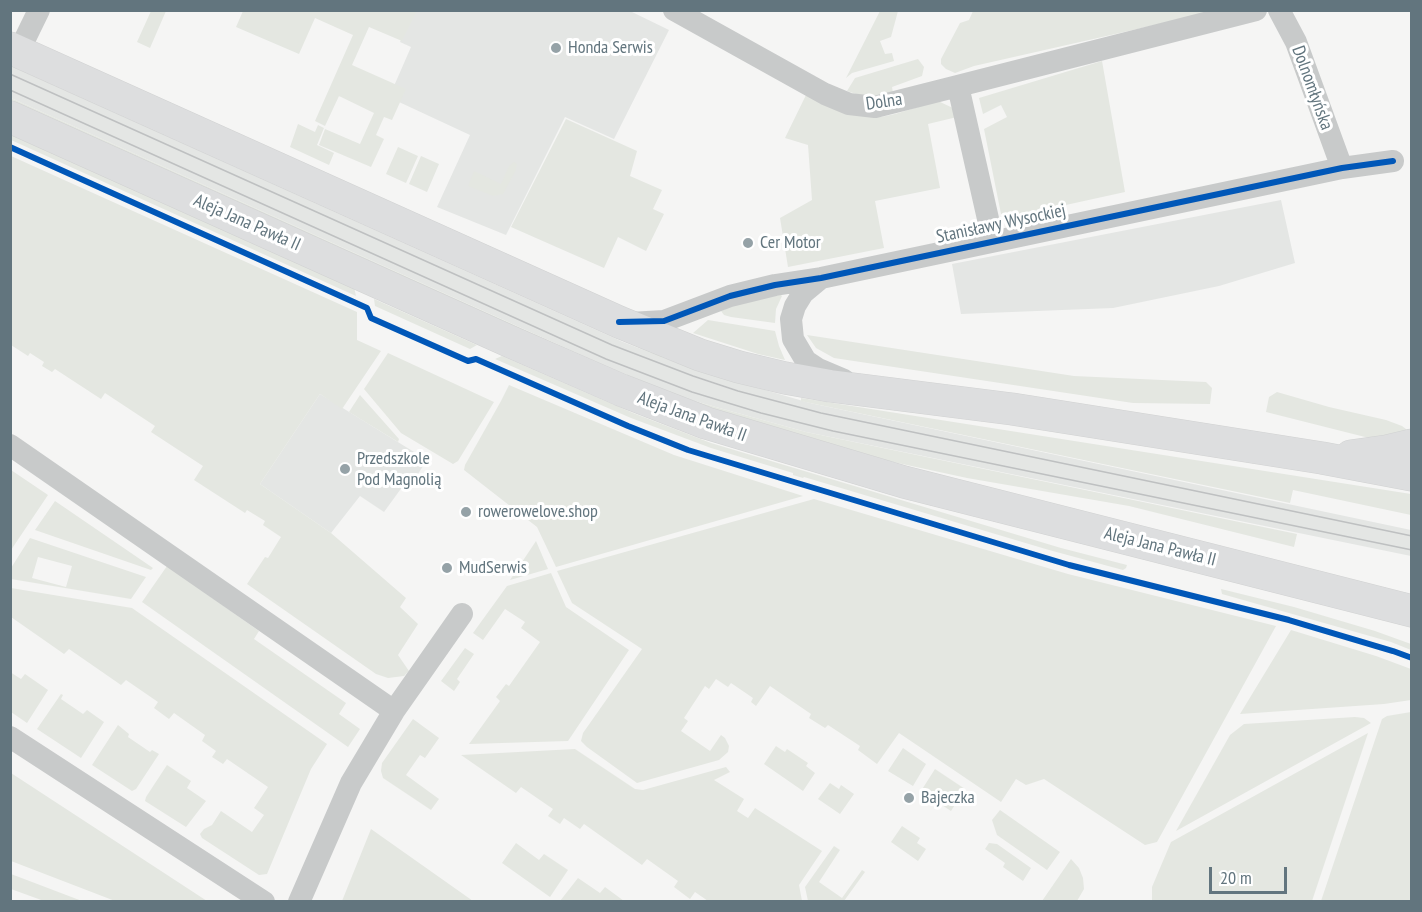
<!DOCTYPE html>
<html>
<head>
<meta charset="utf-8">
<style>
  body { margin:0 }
  #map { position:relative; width:1422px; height:912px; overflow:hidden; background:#f5f5f4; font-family:"PT Sans Narrow",sans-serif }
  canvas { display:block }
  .frame { position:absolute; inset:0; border:12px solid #62757e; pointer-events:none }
  .scale { position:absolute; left:1209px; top:867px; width:78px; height:27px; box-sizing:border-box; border:3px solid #62757e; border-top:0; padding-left:8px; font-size:18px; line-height:21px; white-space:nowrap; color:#62757e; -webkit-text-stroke:4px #fff; paint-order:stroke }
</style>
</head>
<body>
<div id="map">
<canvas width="1422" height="912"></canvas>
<div class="frame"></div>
<div class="scale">20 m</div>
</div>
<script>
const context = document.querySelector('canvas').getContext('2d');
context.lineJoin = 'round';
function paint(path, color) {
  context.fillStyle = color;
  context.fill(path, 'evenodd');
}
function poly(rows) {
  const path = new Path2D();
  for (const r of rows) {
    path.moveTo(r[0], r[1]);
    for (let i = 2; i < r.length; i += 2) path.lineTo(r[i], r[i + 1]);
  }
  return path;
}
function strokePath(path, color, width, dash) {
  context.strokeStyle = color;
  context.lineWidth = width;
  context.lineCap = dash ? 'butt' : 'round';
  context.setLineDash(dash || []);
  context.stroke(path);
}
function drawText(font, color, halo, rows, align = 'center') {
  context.font = font + ' "PT Sans Narrow",sans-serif';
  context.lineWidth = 6;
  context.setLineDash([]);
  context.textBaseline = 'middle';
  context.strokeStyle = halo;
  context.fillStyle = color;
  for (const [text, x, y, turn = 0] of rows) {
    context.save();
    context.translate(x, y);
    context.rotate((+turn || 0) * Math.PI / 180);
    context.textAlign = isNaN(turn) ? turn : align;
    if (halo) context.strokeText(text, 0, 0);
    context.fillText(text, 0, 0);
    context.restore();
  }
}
const built = poly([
  [414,11,630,11,669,30,614,139,565,117,506,235,437,207,470,135,399,102,394,86,411,47,400,42],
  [11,66,623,342,696,370,810,403,1411,530,1411,556,806,432,687,399,610,368,11,98],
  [1281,200,1295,263,1219,286,1113,308,961,314,952,264],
  [320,394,427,460,414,480,408,479,384,512,360,496,331,533,260,484]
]);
const green = poly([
  [151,11,166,11,150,48,137,42],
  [243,11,417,11,402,41,369,27,352,65,406,89,392,120,384,117,376,135,384,139,371,167,319,145,325,129,360,144,374,113,339,96,346,81,325,126,315,121,353,35,315,18,299,54,236,27],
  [880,11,898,11,891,37,880,41,885,54,892,53,894,61,852,73,846,78],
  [973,11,1217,11,974,66,955,73,946,69,941,64,941,59,960,23,969,20],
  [918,59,924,67,922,76,892,87,893,93,865,97,847,91,855,78],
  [1102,61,1125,192,1002,219,984,129,1007,117,1001,105,983,114,979,98],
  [11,64,662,356,662,358,11,66],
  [806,95,881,117,895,114,938,101,955,109,957,117,928,124,940,188,875,201,884,248,788,267,780,218,812,200,808,145,785,138],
  [11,98,610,368,687,399,806,432,1297,534,1294,547,1129,506,967,478,893,462,728,416,609,369,11,101],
  [566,119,637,151,630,176,662,190,653,209,664,214,646,251,618,237,604,268,511,227],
  [298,124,315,132,318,125,324,128,317,145,334,153,329,165,290,147],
  [11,132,354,287,356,296,11,140],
  [398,147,418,156,406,183,386,174],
  [11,156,357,312,357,340,381,351,342,409,320,394,260,484,331,533,406,598,400,607,418,624,398,655,409,671,404,676,388,678,376,674,247,584,265,557,268,558,281,537,263,525,265,521,247,510,245,513,194,480,203,466,151,432,155,426,105,393,101,399,55,369,52,372,42,366,44,362,30,353,28,356,11,345],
  [421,156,439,164,427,192,409,184],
  [514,162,517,164,516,170,503,194,493,196,468,186,474,171,501,184,509,166],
  [780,294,782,296,776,309,775,323,731,317,724,315,721,311,732,306],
  [374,299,477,345,470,349,375,306],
  [708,320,775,331,779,346,785,360,758,354,693,333],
  [807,335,1074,376,1206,382,1212,388,1210,404,1133,403,834,358,816,348],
  [388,353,494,402,458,461,453,464,401,433,364,389],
  [502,356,633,413,711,443,1061,548,1127,565,1126,568,1123,570,1049,550,804,477,803,478,793,475,793,473,711,448,631,418,495,359],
  [509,385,674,455,803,496,556,567,537,527,464,470,465,465,501,401],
  [1277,392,1329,407,1386,420,1402,426,1410,432,1369,438,1266,412,1269,397],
  [360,395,399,439,398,442,349,412],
  [801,398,1411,494,1411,515,1293,490,1290,503,810,403,801,401],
  [11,470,48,495,11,550],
  [814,499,1068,574,1276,626,1157,842,1145,845,1044,779,1026,785,1016,779,1001,802,899,733,877,764,858,750,860,746,828,725,825,728,809,718,811,714,770,686,756,706,751,702,753,698,731,683,728,687,716,679,709,689,705,686,684,718,688,721,681,731,710,751,721,735,725,738,729,746,728,752,719,760,637,783,587,747,581,741,583,733,642,649,572,603,557,571],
  [55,501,153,568,151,570,35,530],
  [30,538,146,577,131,599,11,579,11,568],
  [38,557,72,566,66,587,32,578],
  [536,541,548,569,510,580],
  [167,566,259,631,254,639,346,703,339,714,360,729,348,747,142,602],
  [551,573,566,607,629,650,568,741,469,744,500,701,496,697,506,684,509,686,540,642,521,628,525,622,505,609,483,640,473,633,507,586],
  [11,588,132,608,327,744,311,769,267,874,259,875,202,838,200,834,204,829,212,825,221,811,252,832,264,815,254,808,268,787,227,759,223,764,212,757,216,751,202,741,205,735,174,713,169,719,154,708,158,702,126,680,121,685,69,649,64,654,11,617],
  [1221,589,1294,607,1375,631,1411,644,1411,650,1391,642,1222,594],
  [1291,630,1376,656,1411,669,1411,700,1384,704,1240,714],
  [465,648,474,654,457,679,460,682,454,691,441,681],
  [10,672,21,679,25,674,48,690,27,723,11,712],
  [61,694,63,695,61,699,83,714,87,710,104,722,81,758,37,729],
  [1411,712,1411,901,1321,901,1382,719,1387,716],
  [1355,717,1364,718,1371,723,1176,831,1230,735,1244,724],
  [413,719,439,738,425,758,420,755,406,775,439,799,431,810,383,778,381,771,382,763],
  [118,725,129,734,128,737,150,752,152,750,159,754,136,789,132,791,92,765],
  [1368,733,1312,901,1152,901,1152,887,1171,842],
  [776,746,785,752,787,749,808,763,806,766,815,773,803,791,764,764],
  [903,748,926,764,913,786,888,771],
  [575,749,635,789,643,790,726,767,730,772,714,780,744,799,737,811,748,818,755,808,822,851,799,885,802,901,708,901,695,892,690,899,674,887,678,881,647,859,642,865,584,824,580,829,564,818,560,824,548,816,553,809,521,787,516,793,461,755],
  [167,765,191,781,187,788,206,801,186,827,145,801,146,797],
  [935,769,965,789,951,811,942,805,941,806,921,791],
  [11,773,207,901,115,901,11,861],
  [830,783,839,789,841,785,854,794,840,814,818,799],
  [1000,810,1060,852,1047,870,997,835,992,820],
  [902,826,920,838,917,843,926,849,918,861,891,842],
  [371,829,473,901,342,901],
  [516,843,539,860,544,854,568,870,550,897,502,863],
  [989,843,997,844,1031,868,1023,881,1003,867,1005,863,985,849],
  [834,846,840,850,819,882,842,898,862,870,865,872,844,901,808,901,805,887],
  [1071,859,1079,868,1083,878,1084,889,1077,901,1042,901],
  [10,874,11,874,82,901,44,901,11,889],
  [578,878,600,893,605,887,624,901,560,901]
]);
const minor = poly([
  [674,10,825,94,849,104,875,107,958,86,993,241],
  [1279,10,1296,42,1342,168],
  [19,51,39,10],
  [958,86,1256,10],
  [821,278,803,293,795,306,791,319,793,339,806,361,818,369,844,380],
  [630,323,664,321,730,296,775,285,821,278,1342,168,1393,161],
  [10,445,394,711],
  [10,737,264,902],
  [299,902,351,783,394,711,462,614]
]);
const secondary = poly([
  [10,48,619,322,700,355,739,367,785,378,830,386,1012,409,1322,458,1412,475],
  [10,117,511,342,621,390,706,423,904,482,1412,611],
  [1351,456,1387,451,1412,445]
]);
const tram = poly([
  [10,74,612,345,693,376,738,391,821,413,1412,536],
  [10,90,606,359,692,392,761,413,833,431,1412,550]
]);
const cycleway = poly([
  [10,147,367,308,371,318,468,361,476,359,628,426,688,450,1069,565,1289,620,1393,651,1412,658],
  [619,322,664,321,730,296,775,285,821,278,1342,168,1393,161]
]);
const markers = [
  [556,48,6,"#95a2a7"],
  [748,243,6,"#95a2a7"],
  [345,469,6,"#95a2a7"],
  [466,512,6,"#95a2a7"],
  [447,568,6,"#95a2a7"],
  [909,798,6,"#95a2a7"]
];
const poiNames = [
  ["Honda Serwis",568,48],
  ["Cer Motor",760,243],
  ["Przedszkole",357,459],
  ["Pod Magnolią",357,480],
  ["rowerowelove.shop",478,512],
  ["MudSerwis",459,568],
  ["Bajeczka",921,798]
];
const streetNames = [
  ["Dolnomłyńska",1312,88,70],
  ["Dolna",884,102,-8],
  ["Aleja Jana Pawła II",247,223,24],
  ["Stanisławy Wysockiej",1001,224,-12],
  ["Aleja Jana Pawła II",692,417,20],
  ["Aleja Jana Pawła II",1160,547,14]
];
paint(built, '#e4e6e4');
paint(green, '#e4e7e1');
strokePath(secondary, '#d1d2d2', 33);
strokePath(minor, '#c8caca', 22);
strokePath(secondary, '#dddedf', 32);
strokePath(tram, '#bec0c1', 1.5);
strokePath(cycleway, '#0057b8', 6);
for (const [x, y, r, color] of markers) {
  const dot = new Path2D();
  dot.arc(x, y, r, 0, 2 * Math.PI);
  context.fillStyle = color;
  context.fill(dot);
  strokePath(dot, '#fff', 2);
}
drawText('18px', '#62757e', '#fff', poiNames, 'left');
drawText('18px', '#62757e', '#fff', streetNames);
</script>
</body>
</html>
